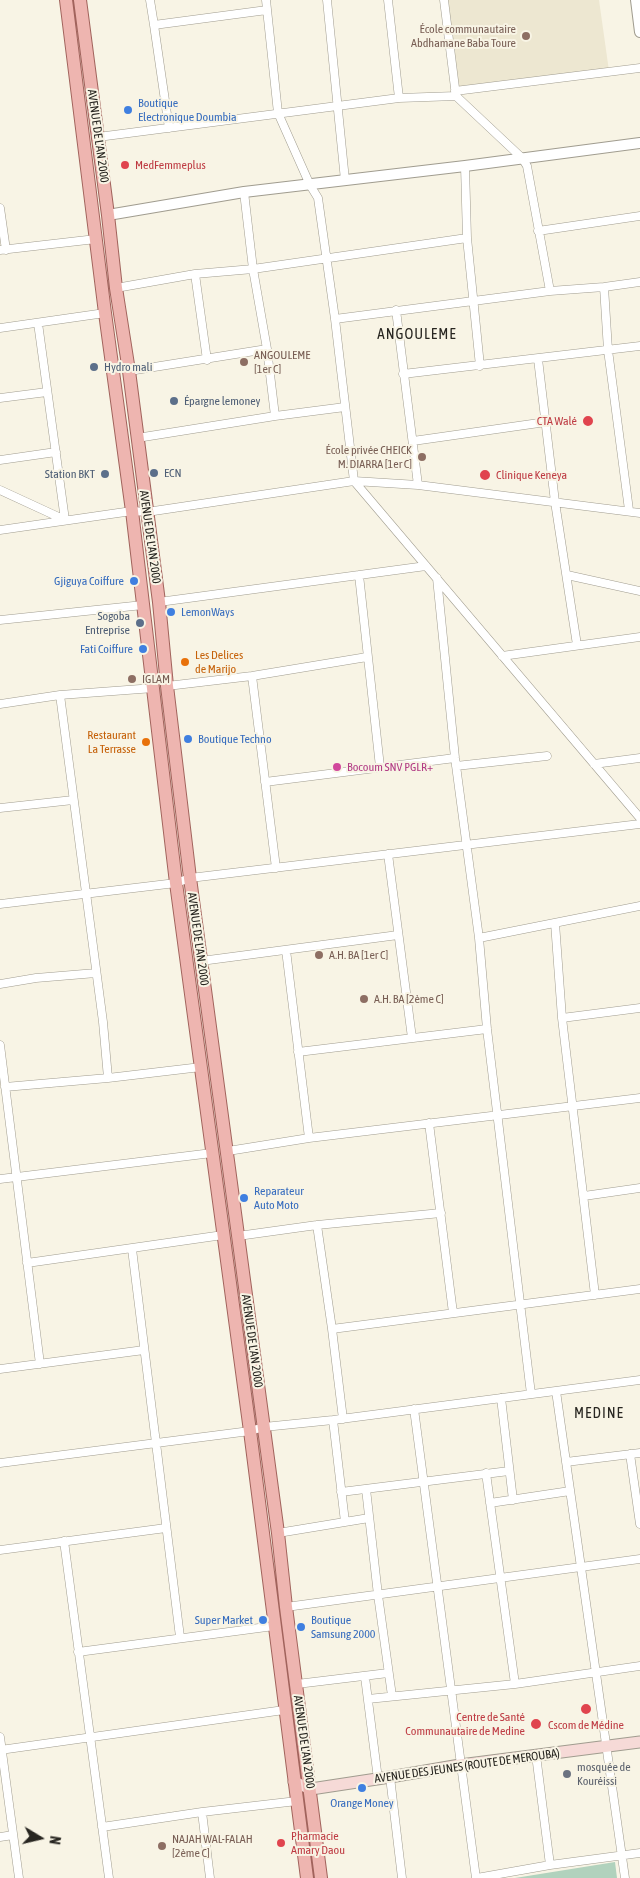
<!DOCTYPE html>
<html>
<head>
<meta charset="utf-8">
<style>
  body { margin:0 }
  #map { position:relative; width:640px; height:1878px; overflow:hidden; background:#f8f4e5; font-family:"Asap Condensed",sans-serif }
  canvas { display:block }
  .north { position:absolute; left:15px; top:1813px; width:50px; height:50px; -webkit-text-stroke:4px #f8f4e5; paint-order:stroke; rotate:99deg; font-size:14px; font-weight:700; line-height:20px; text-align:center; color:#282621 }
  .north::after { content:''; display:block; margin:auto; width:18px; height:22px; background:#282621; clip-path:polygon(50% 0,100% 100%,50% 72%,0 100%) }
</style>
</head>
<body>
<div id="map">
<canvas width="640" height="1878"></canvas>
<div class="north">N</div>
</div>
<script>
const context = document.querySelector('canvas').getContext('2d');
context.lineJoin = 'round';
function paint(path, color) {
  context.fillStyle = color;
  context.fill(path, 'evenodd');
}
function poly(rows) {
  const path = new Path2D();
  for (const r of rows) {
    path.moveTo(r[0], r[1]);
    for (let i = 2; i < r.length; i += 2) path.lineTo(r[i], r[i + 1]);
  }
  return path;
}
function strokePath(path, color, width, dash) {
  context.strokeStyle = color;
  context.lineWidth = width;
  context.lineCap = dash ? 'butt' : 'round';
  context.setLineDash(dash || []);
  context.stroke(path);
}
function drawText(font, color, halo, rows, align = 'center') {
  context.font = font + ' "Asap Condensed",sans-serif';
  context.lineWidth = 4;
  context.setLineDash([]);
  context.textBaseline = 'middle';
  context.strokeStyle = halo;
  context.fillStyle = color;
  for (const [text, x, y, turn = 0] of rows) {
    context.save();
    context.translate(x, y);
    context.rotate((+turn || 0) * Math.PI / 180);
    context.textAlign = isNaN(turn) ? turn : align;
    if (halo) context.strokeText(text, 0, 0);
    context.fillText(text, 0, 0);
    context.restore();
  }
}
const built = poly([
  [444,0,599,0,609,71,455,91]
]);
const green = poly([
  [615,1862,617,1878,515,1878]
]);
const minor = poly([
  [150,0,154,25,267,10],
  [266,0,278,113,310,185,318,198,335,319,354,481,640,818],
  [327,0,345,180],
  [388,0,399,98],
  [444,0,456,96,522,158,527,166,550,291],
  [154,25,169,128],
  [455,91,640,68],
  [98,137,399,98,456,96],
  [465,166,467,238,480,366],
  [244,192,253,269,267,349,275,416],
  [0,208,6,250],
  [538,231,640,216],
  [0,250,96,239],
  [195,274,207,360],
  [604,287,608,350,629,510],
  [116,288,195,274,253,269,467,238],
  [396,310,418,485],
  [335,319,550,291,604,287,640,282],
  [38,323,65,520],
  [0,328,105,313],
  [538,359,555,502,577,645],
  [129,371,267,349],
  [403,374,640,346],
  [0,398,47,392],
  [137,438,275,416,345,407],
  [413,441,546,422],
  [0,460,56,452],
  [0,490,65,520],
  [0,530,132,511,147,512,354,481,418,485,640,513],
  [359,575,380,767],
  [567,575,640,591],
  [437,578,455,758,479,938,487,1029,531,1394],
  [159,602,426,566],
  [0,620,143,605],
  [502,656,640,637],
  [252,676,276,868],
  [167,686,252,676,367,657],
  [60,695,103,1022,108,1078],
  [0,704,60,695,154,688],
  [594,764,640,758],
  [456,766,547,756],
  [265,782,455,758],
  [0,808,73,800],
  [388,854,412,1038],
  [0,904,176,883,190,878,640,824],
  [555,923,562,1018,595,1295],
  [479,938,640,906],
  [286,950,309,1138],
  [201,961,398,935],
  [0,984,36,978,96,973],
  [562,1018,640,1008],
  [0,1045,40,1364],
  [298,1052,487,1029],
  [5,1087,108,1078,201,1067],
  [429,1123,453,1313],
  [228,1151,309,1138,640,1098],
  [0,1179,212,1153],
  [584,1196,640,1188],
  [317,1225,332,1329,343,1419],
  [238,1236,317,1225,441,1213],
  [132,1249,180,1637],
  [27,1263,223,1235],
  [332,1329,640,1289],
  [0,1369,144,1350],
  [556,1391,625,1878],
  [501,1398,513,1500],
  [414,1409,476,1878],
  [333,1420,345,1522],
  [630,1454,640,1524],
  [566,1462,640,1453],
  [0,1463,250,1431,264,1427,333,1420,640,1380],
  [486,1473,515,1684],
  [366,1489,378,1595,392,1696],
  [341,1492,509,1471],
  [490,1503,570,1491],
  [278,1533,369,1518],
  [64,1541,109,1878],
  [0,1550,166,1528],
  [286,1607,640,1559],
  [78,1652,274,1626],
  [365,1677,378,1779],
  [297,1684,388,1673],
  [368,1699,515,1684,640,1666],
  [0,1737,19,1878],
  [0,1750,284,1710],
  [536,1755,550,1865],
  [390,1777,402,1878],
  [202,1812,210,1878],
  [102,1827,202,1812,297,1801],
  [0,1837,13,1835],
  [477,1878,550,1865,640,1853]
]);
const tertiary = poly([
  [636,0,640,32],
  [108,215,244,192,465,166,640,143]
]);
const secondary = poly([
  [294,1782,311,1789,390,1777,460,1765,640,1742]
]);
const primary = poly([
  [66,0,105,313,132,511,176,883,250,1431,307,1878],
  [80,0,108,215,116,288,129,371,159,602,167,686,190,878,278,1533,286,1607,321,1878]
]);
const markers = [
  [526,36,5,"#8d6e63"],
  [128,110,5,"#3f7fe0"],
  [125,165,5,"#e0444e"],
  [244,362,5,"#8d6e63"],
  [94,367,5,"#5c6f8a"],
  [174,401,5,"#5c6f8a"],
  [588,421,6,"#e0444e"],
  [422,457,5,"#8d6e63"],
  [154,473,5,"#5c6f8a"],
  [105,474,5,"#5c6f8a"],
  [485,475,6,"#e0444e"],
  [134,581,5,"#3f7fe0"],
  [171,612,5,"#3f7fe0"],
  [140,623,5,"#5c6f8a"],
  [143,649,5,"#3f7fe0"],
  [185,662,5,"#e8710a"],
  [132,679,5,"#8d6e63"],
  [188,739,5,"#3f7fe0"],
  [146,742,5,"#e8710a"],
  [337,767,5,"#d1479c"],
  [319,955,5,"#8d6e63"],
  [364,999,5,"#8d6e63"],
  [244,1198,5,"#3f7fe0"],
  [263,1620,5,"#3f7fe0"],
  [301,1627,5,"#3f7fe0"],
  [586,1709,6,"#e0444e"],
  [536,1724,6,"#e0444e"],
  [567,1774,5,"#6b7280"],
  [362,1788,5,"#3f7fe0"],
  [281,1843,5,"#e0444e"],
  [162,1846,5,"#8d6e63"]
];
const educationNames = [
  ["École communautaire",516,29,"right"],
  ["Abdhamane Baba Toure",516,43,"right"],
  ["ANGOULEME",254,355],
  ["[1er C]",254,369],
  ["École privée CHEICK",412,450,"right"],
  ["M. DIARRA [1er C]",412,464,"right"],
  ["IGLAM",142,679],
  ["A.H. BA [1er C]",329,955],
  ["A.H. BA [2ème C]",374,999],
  ["NAJAH WAL-FALAH",172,1839],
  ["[2ème C]",172,1853]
];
const shopNames = [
  ["Boutique",138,103],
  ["Electronique Doumbia",138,117],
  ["Gjiguya Coiffure",124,581,"right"],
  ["LemonWays",181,612],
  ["Fati Coiffure",133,649,"right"],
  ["Boutique Techno",198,739],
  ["Reparateur",254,1191],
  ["Auto Moto",254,1205],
  ["Super Market",253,1620,"right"],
  ["Boutique",311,1620],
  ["Samsung 2000",311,1634],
  ["Orange Money",362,1803,"center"]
];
const streetNames = [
  ["AVENUE DE L'AN 2000",98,136,82],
  ["AVENUE DE L'AN 2000",150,537,82],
  ["AVENUE DE L'AN 2000",198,939,82],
  ["AVENUE DE L'AN 2000",252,1341,82],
  ["AVENUE DE L'AN 2000",304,1742,82],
  ["AVENUE DES JEUNES (ROUTE DE MEROUBA)",467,1766,-8]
];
const healthNames = [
  ["MedFemmeplus",135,165],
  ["CTA Walé",577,421,"right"],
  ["Clinique Keneya",496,475],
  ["Centre de Santé",525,1717,"right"],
  ["Communautaire de Medine",525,1731,"right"],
  ["Cscom de Médine",586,1725,"center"],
  ["Pharmacie",291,1836],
  ["Amary Daou",291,1850]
];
const serviceNames = [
  ["Hydro mali",104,367],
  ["Épargne lemoney",184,401],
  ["ECN",164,473],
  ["Station BKT",95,474,"right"],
  ["Sogoba",130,616,"right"],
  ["Entreprise",130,630,"right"]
];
const foodNames = [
  ["Les Delices",195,655],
  ["de Marijo",195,669],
  ["Restaurant",136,735,"right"],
  ["La Terrasse",136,749,"right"]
];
const hotelNames = [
  ["Bocoum SNV PGLR+",347,767]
];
const worshipNames = [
  ["mosquée de",577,1767],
  ["Kouréissi",577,1781]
];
const quarterNames = [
  ["ANGOULEME",417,334],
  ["MEDINE",599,1413]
];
paint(built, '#ede7d1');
paint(green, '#b1d2bd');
strokePath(minor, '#a09c8f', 9);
strokePath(tertiary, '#a09c8f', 12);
strokePath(secondary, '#a09c8f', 13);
strokePath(primary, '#a1635c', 14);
strokePath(minor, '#fff', 8);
strokePath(tertiary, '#fff', 10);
strokePath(secondary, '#f6dad7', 11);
strokePath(primary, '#eeb5b0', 12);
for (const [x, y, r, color] of markers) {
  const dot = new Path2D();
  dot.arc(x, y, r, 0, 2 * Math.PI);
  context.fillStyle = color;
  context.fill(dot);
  strokePath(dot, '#f8f4e5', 2);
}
drawText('12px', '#785e54', '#f8f4e5', educationNames, 'left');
drawText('12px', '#366cbe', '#f8f4e5', shopNames, 'left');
drawText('12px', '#282621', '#f8f4e5', streetNames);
drawText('12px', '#be3a42', '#f8f4e5', healthNames, 'left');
drawText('12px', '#4e5e75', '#f8f4e5', serviceNames, 'left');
drawText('12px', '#c56008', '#f8f4e5', foodNames, 'left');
drawText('12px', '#b23c85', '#f8f4e5', hotelNames, 'left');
drawText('12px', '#5b616d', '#f8f4e5', worshipNames, 'left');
context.letterSpacing = '1px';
drawText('15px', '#282621', '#f8f4e5', quarterNames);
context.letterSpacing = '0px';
</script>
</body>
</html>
